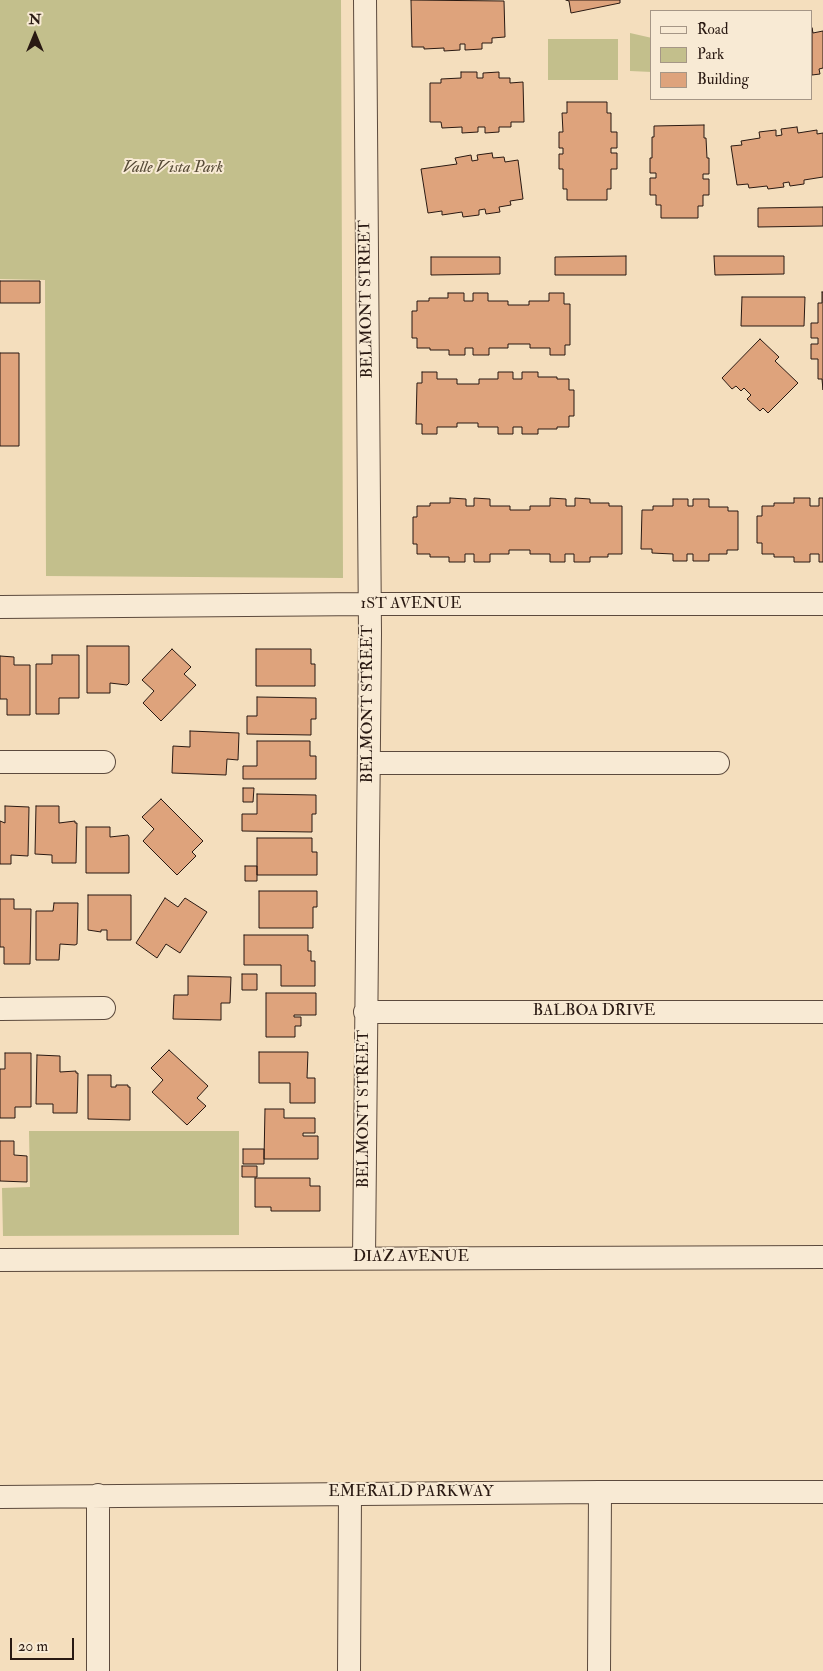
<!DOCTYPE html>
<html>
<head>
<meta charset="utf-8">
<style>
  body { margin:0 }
  #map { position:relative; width:823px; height:1671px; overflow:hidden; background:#f4debd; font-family:"IM FELL Double Pica",serif }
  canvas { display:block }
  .legend { position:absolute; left:650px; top:10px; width:162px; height:90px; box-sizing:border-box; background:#f8ead4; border:1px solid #a59686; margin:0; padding:6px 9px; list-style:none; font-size:15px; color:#291912 }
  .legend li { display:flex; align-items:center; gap:10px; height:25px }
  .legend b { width:25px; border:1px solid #a59686 }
  .north { position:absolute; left:10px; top:10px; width:50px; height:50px; -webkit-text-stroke:4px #f8ead4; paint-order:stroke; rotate:0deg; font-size:14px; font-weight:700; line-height:20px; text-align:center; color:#291912 }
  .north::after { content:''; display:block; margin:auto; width:18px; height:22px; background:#291912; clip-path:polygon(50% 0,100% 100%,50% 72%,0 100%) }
  .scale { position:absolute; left:10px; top:1638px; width:64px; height:22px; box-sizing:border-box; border:2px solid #291912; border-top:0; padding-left:6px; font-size:15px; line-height:18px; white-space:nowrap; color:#291912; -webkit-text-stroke:4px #f8ead4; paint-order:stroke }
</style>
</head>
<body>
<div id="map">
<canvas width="823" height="1671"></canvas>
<ul class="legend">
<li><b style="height:6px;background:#f8ead4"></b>Road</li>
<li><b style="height:14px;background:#c3bf8c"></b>Park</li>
<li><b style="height:14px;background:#dea37c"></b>Building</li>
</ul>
<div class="north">N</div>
<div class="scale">20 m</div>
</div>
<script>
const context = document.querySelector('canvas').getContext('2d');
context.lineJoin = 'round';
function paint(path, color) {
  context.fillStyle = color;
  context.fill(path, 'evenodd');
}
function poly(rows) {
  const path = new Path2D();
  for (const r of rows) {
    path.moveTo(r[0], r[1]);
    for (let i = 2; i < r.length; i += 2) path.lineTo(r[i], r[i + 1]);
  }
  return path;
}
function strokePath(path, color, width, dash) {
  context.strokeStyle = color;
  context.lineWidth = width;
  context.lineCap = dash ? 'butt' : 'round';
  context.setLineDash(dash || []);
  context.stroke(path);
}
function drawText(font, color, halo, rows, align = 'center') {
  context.font = font + ' "IM FELL Double Pica",serif';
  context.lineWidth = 4;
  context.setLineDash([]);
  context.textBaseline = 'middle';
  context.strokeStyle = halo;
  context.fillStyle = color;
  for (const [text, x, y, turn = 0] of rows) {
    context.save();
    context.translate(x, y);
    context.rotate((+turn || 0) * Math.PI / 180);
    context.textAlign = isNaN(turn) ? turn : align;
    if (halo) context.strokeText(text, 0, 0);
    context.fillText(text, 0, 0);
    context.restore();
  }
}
const green = poly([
  [0,0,341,0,343,578,46,576,45,280,0,279],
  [630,33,652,38,652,72,630,71],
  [548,39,618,39,618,80,548,80],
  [29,1131,239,1131,239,1235,3,1236,2,1188,30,1187]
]);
const building = poly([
  [411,0,504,1,505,37,492,38,492,43,482,43,482,49,465,50,465,44,460,44,460,50,444,51,444,48,424,49,424,47,412,47,411,0],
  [566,0,620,0,620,3,571,13,569,1,566,0],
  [812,28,813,33,823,31,823,68,819,69,820,74,812,75,812,28],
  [461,72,477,72,477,78,483,78,483,73,499,72,499,78,510,78,510,83,523,82,524,122,511,122,511,127,499,127,499,132,485,133,485,127,478,127,478,132,462,133,462,127,442,128,441,122,430,122,430,83,441,83,441,79,461,78,461,72],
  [567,102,607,102,607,113,611,113,611,132,617,132,617,148,611,148,611,153,617,153,617,169,611,169,611,189,607,189,607,200,567,200,567,189,563,189,563,169,559,169,559,154,563,154,563,148,559,148,559,132,563,132,562,113,567,113,567,102],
  [704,125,704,138,706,138,707,158,709,158,709,174,703,174,703,179,709,179,709,195,703,195,703,206,698,206,698,218,661,218,661,205,656,205,656,195,650,195,650,178,656,178,656,173,650,173,650,158,652,158,652,137,654,137,654,126,704,125],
  [797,127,798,133,817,130,817,134,823,133,823,177,804,180,804,184,790,186,789,182,783,183,784,187,768,189,767,186,749,188,748,184,737,185,731,146,742,145,741,141,760,138,759,132,776,130,776,136,782,135,781,129,797,127],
  [492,153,493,158,504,157,505,162,518,160,523,199,510,201,511,205,499,207,500,212,486,214,485,209,479,210,479,215,463,217,462,212,442,215,442,211,428,213,421,169,457,164,455,158,471,155,472,161,478,160,477,155,492,153],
  [823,207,823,226,758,227,758,208,823,207],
  [626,256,626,275,555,275,555,257,626,256],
  [714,256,784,256,784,274,715,275,714,256],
  [431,257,500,257,500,274,431,275,431,257],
  [0,281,40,281,40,303,0,303,0,281],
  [822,292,823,292,823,390,822,379,818,379,818,359,811,359,811,344,818,344,818,338,811,338,811,323,818,323,818,303,822,303,822,292],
  [448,293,464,293,464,301,473,301,473,293,488,293,488,301,508,301,508,305,529,305,529,301,549,301,549,293,564,293,564,304,570,304,570,345,565,345,565,355,550,355,550,348,530,348,530,344,508,344,508,348,489,348,489,355,473,355,473,348,465,348,465,355,449,355,449,350,430,350,430,348,417,348,417,338,412,338,412,311,417,311,417,301,429,301,429,298,448,298,448,293],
  [742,297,805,297,804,326,741,326,742,297],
  [760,339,779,357,775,361,798,383,768,413,763,408,760,411,747,399,751,395,744,388,741,391,736,386,732,389,722,378,760,339],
  [0,353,19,353,19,446,0,446,0,353],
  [422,372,437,372,437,379,457,379,457,384,479,384,479,379,498,379,498,372,513,372,513,379,522,379,522,372,538,372,538,377,557,377,557,379,569,379,569,390,574,390,574,416,569,416,569,427,557,427,557,429,538,429,538,434,522,434,522,427,513,427,513,434,498,434,498,427,478,427,478,423,457,423,457,427,437,427,437,434,422,434,422,424,416,424,417,383,422,383,422,372],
  [450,498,466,499,466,506,474,506,474,498,490,499,490,506,510,506,510,510,530,510,530,506,550,506,550,498,566,499,566,506,575,506,575,498,590,499,590,503,609,503,609,506,622,506,622,554,608,554,608,557,590,557,590,562,574,562,574,554,565,554,565,562,550,562,550,554,530,554,530,550,509,550,509,554,490,554,490,562,474,562,474,554,465,554,465,562,449,562,449,557,430,557,430,554,417,554,417,544,413,544,413,517,417,517,417,506,430,506,430,503,450,503,450,498],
  [794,498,810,498,810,506,819,506,819,498,823,498,823,562,819,562,819,554,810,554,810,562,794,562,794,557,774,557,774,554,762,554,762,543,757,543,757,516,762,516,762,506,774,506,774,503,794,503,794,498],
  [673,499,688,499,688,506,693,506,693,499,709,499,709,507,728,507,728,511,738,511,738,550,727,550,727,554,709,554,709,561,693,561,693,554,687,554,687,561,673,561,673,554,652,553,652,549,641,549,642,510,653,510,653,506,673,506,673,499],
  [87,646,129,646,129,683,127,685,110,683,110,693,87,693,87,646],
  [172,649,191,667,184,674,196,685,161,721,143,703,154,691,142,680,172,649],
  [256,649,311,649,311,664,315,664,315,686,256,686,256,649],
  [52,655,79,655,79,698,59,698,59,714,36,714,36,664,52,664,52,655],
  [0,656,14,657,14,665,30,665,30,715,7,715,7,699,0,699,0,656],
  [257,697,316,698,316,719,311,719,311,735,247,734,247,716,257,716,257,697],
  [190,731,239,733,238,760,227,759,226,775,172,773,173,746,190,747,190,731],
  [257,741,310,741,310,756,316,756,316,779,243,779,243,766,257,766,257,741],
  [243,788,254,788,253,802,243,802,243,788],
  [257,794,316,795,316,814,312,814,312,832,242,831,242,814,257,814,257,794],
  [161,799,203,841,192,852,196,856,177,875,143,841,154,829,142,817,161,799],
  [5,806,29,807,28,856,11,855,11,864,0,864,0,821,5,823,5,806],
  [36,806,59,806,59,823,75,821,75,823,77,823,76,863,52,863,52,855,35,854,36,806],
  [86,827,110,827,110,837,128,835,129,837,129,873,86,873,86,827],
  [257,838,312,838,312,852,317,852,317,875,257,875,257,838],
  [245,866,257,866,257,881,245,881,245,866],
  [259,891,317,891,317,907,313,907,313,928,259,928,259,891],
  [88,895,131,895,131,940,107,940,107,930,101,930,101,932,88,930,88,895],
  [165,898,178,907,185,898,207,912,180,953,166,944,157,958,136,943,165,898],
  [0,899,14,899,14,909,31,909,30,964,4,964,4,947,0,947,0,899],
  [54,903,78,903,77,944,75,945,60,944,59,960,36,960,36,911,53,911,54,903],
  [244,935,308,935,308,951,311,951,311,961,315,961,315,986,281,986,281,965,244,965,244,935],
  [242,974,257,974,257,990,242,990,242,974],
  [188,976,231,977,230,1003,221,1003,221,1020,173,1019,174,995,188,995,188,976],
  [266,993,316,993,316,1015,294,1015,294,1017,301,1017,301,1026,295,1026,295,1037,266,1037,266,993],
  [169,1050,208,1086,197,1098,206,1106,187,1125,152,1092,163,1080,151,1068,169,1050],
  [259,1052,308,1052,307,1078,315,1078,315,1103,290,1103,290,1083,259,1083,259,1052],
  [5,1053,31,1053,31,1107,15,1107,15,1118,0,1118,0,1069,5,1069,5,1053],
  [37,1055,60,1056,60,1072,76,1071,76,1073,78,1073,77,1113,53,1113,53,1104,36,1104,37,1055],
  [88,1075,111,1075,111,1087,116,1087,116,1085,128,1085,128,1087,130,1087,130,1120,88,1119,88,1075],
  [265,1109,284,1109,284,1118,315,1118,315,1133,303,1133,303,1136,318,1136,318,1159,264,1159,265,1109],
  [0,1141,14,1141,14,1155,27,1156,27,1182,0,1181,0,1141],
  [243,1149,264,1149,264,1164,243,1164,243,1149],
  [242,1166,257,1166,257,1177,242,1177,242,1166],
  [255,1178,310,1178,310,1186,320,1186,320,1211,271,1211,271,1207,255,1207,255,1178]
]);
const minor = poly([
  [0,607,369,604,823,604],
  [0,762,104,762],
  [369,763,718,763],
  [0,1009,104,1008],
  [365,1012,823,1012],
  [364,1258,370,633,365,0],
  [0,1260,823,1257],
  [98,1495,98,1671],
  [0,1497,600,1492,823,1492],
  [349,1671,350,1494],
  [599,1671,600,1492]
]);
const parkNames = [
  ["Valle Vista Park",173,169]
];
const streetNames = [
  ["BELMONT STREET",367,299,-91],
  ["1ST AVENUE",411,605],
  ["BELMONT STREET",369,704,-90],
  ["BALBOA DRIVE",594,1012],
  ["BELMONT STREET",365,1109,-90],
  ["DIAZ AVENUE",411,1258],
  ["EMERALD PARKWAY",411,1493]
];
paint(green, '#c3bf8c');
paint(building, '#dea37c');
strokePath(building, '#291912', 1);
strokePath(minor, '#5c4a3d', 24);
strokePath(minor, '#f8ead4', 22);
drawText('italic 16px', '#574b37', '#f8ead4', parkNames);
drawText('16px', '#291912', '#f8ead4', streetNames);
</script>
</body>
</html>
